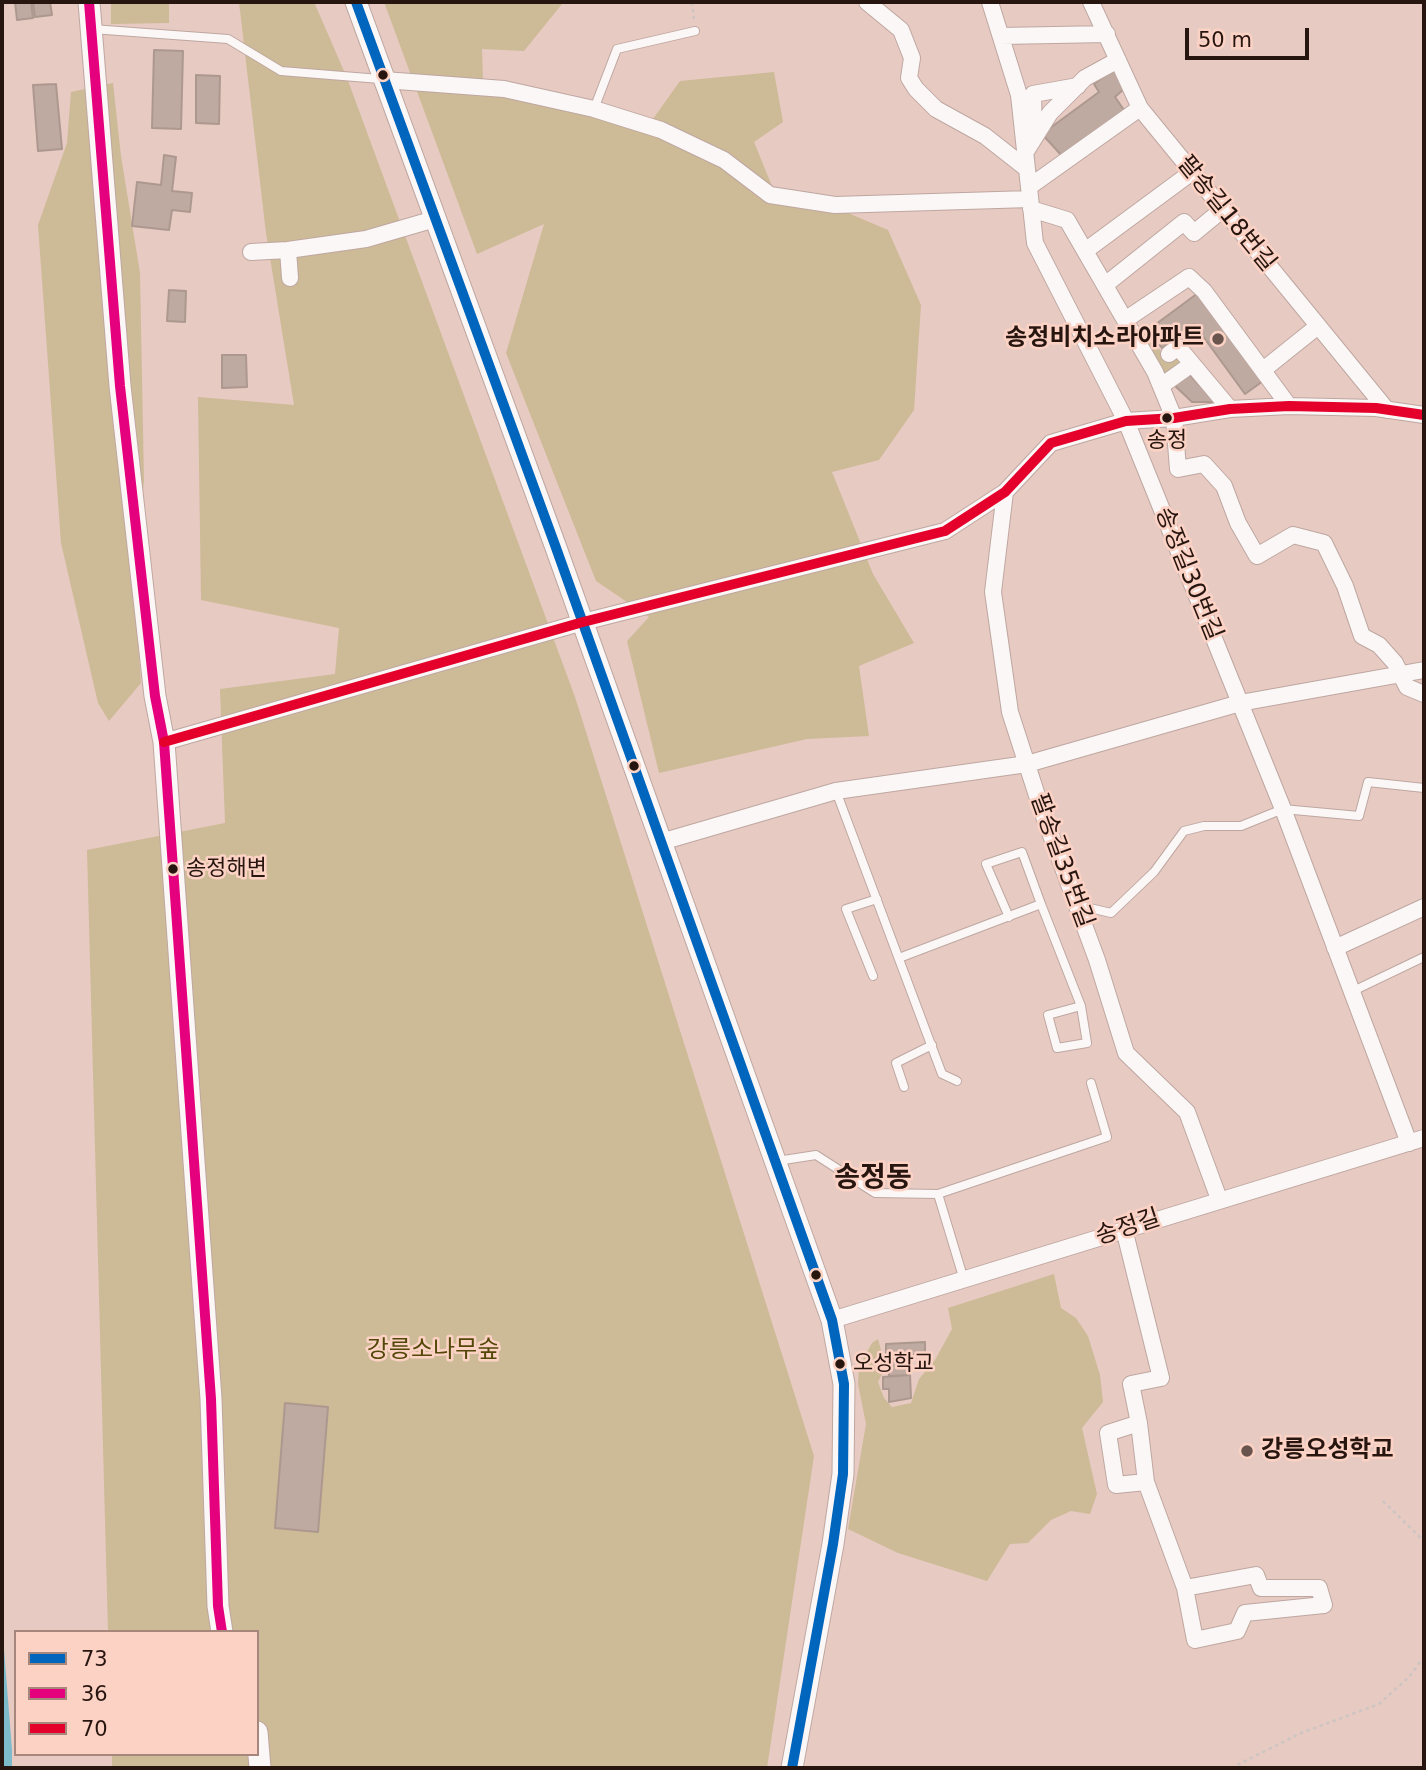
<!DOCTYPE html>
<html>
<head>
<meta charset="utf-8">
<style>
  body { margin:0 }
  #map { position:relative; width:1426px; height:1770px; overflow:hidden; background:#e7cac2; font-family:"DejaVu Sans",sans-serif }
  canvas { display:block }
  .frame { position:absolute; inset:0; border:4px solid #27150f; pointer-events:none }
  .legend { position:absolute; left:14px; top:1630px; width:245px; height:126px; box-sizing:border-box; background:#fcd2c5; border:2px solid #a7867c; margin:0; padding:9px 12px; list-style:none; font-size:21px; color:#27150f }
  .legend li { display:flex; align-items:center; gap:14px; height:35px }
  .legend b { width:35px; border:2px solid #a7867c }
  .scale { position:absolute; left:1185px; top:28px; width:124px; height:32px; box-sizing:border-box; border:4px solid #27150f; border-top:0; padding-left:9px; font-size:21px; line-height:24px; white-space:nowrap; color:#27150f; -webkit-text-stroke:5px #fcd2c5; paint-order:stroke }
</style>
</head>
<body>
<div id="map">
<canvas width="1426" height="1770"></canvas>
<div class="frame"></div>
<ul class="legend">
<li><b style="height:9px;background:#0065bd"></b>73</li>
<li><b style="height:9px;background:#e5007d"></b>36</li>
<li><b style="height:9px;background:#e4002b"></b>70</li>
</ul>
<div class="scale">50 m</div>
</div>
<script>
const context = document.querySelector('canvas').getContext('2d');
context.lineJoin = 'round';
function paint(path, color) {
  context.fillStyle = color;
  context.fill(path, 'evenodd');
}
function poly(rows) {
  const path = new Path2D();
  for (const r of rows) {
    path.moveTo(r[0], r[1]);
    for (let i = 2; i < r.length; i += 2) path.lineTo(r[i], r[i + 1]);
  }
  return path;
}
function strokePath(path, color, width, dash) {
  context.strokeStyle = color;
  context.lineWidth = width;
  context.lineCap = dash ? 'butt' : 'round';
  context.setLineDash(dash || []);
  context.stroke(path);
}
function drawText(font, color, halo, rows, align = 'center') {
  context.font = font + ' "DejaVu Sans","Noto Sans KR",sans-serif';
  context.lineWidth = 5;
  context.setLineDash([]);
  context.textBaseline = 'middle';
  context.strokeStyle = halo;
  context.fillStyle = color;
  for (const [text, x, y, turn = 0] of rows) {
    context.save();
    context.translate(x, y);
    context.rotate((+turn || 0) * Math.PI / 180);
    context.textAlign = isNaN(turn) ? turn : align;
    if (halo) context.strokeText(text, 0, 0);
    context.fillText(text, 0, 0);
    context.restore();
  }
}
const green = poly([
  [111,2,169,2,169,23,111,24],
  [239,2,314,2,347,78,575,697,814,1456,767,1768,112,1768,112,1754,257,1754,257,1632,108,1632,87,850,225,823,220,689,335,674,339,628,201,600,198,397,294,405,266,233],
  [384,2,561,2,562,4,524,51,482,49,483,80,648,126,680,81,774,72,783,122,754,142,774,191,822,202,888,230,921,305,914,410,879,460,832,472,873,574,914,643,859,666,869,736,807,739,659,773,627,641,649,617,596,581,506,353,544,224,477,254],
  [113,83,121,156,140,273,144,481,133,576,141,683,109,721,98,703,61,543,38,225,67,143,71,92],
  [1147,332,1166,359,1177,352,1185,363,1166,377,1138,338],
  [1054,1274,1061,1308,1076,1318,1088,1336,1100,1375,1103,1402,1082,1428,1097,1494,1090,1514,1071,1511,1051,1520,1028,1543,1010,1544,987,1581,898,1553,848,1529,866,1424,858,1384,859,1366,872,1343,878,1339,887,1372,882,1374,878,1382,884,1398,892,1407,911,1403,919,1379,935,1360,952,1329,948,1308]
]);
const water = poly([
  [2,1624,12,1750,12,1768,2,1768]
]);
const building = poly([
  [15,2,31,2,33,18,17,20,15,2],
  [33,2,50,2,52,15,35,17,33,2],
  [154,50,183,51,181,129,152,128,154,50],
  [1117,67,1125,88,1115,97,1124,110,1062,156,1042,134,1099,92,1094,84,1117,67],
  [196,75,220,76,219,124,196,123,196,75],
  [56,84,62,149,38,151,33,85,56,84],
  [164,155,176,157,172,191,192,193,190,212,172,210,169,230,132,226,137,182,161,185,164,155],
  [169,290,186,291,185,322,167,321,169,290],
  [1198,293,1263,381,1245,394,1194,324,1162,348,1148,330,1198,293],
  [222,355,246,355,247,387,222,388,222,355],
  [1188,373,1215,402,1192,402,1172,383,1188,373],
  [925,1342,925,1355,886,1357,886,1344,925,1342],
  [909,1356,910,1375,889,1376,888,1357,909,1356],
  [910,1375,911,1398,889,1402,889,1389,883,1389,883,1377,910,1375],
  [285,1403,328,1407,318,1532,275,1528,285,1403]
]);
const path = poly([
  [692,2,694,19],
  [1383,1501,1424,1541],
  [1231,1768,1301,1733,1379,1704,1409,1677,1424,1657]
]);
const lane = poly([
  [92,29,228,39,281,71,380,79],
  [594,109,617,49,695,31],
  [836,791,942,1074,957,1081],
  [1077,905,1111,913,1154,872,1184,831,1204,826,1241,826,1283,809,1359,816,1368,782,1424,788],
  [1009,917,986,864,1022,852,1041,904],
  [899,958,1041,904,1081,1006,1048,1015,1057,1048,1087,1043,1081,1006],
  [873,976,846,909,877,899],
  [1351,992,1424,957],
  [904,1087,896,1063,932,1045],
  [777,1161,816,1155,875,1193,938,1194],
  [964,1280,938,1194,1107,1137,1091,1083]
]);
const street = poly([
  [867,2,901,30,912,58,909,78,916,89,936,109,985,136,1027,169],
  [990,2,1019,95,1035,243,1126,421,1283,809,1409,1143],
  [1091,2,1140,108,1387,410],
  [1001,36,1107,34],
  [384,80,504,89,594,109,661,130,724,160,770,195,835,205,1030,199],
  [1034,138,1033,94,1078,86],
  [1025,153,1050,113,1085,78,1118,60],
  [1029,187,1140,108],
  [1031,209,1067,220,1155,372,1174,418,1178,469,1204,464,1224,486,1238,523,1257,556,1293,535,1324,543,1345,586,1362,636,1379,645,1395,663,1407,687,1424,694],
  [1085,251,1192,172],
  [251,252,288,250],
  [290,278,288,250,366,239,435,219],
  [1105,285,1184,222,1194,233,1223,209],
  [1125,320,1189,277,1204,291,1289,406],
  [1169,354,1178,347,1230,409],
  [1263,370,1318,326],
  [1161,386,1192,364],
  [1005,492,993,592,1010,712,1042,811,1097,960,1126,1053,1187,1112,1219,1199],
  [164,742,583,622,945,531,1005,492,1051,443,1126,421,1174,418,1230,409,1289,406,1376,408,1424,415],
  [661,842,836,791,1027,764,1240,703,1424,670],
  [1335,948,1424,907],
  [1124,1229,1161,1378,1131,1384,1139,1423,1108,1433,1116,1485,1146,1482,1139,1423],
  [832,1320,1424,1138],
  [1146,1482,1185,1588,1256,1575,1261,1588,1319,1588,1324,1605,1245,1613,1237,1631,1195,1640,1185,1588]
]);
const secondary = poly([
  [89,2,120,386,155,696,164,742,211,1399,218,1606,222,1632],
  [356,2,555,545,832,1320,844,1384,843,1474,833,1544,792,1768],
  [257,1732,260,1768]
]);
const bus1 = poly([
  [356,2,555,545,832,1320,844,1384,843,1474,833,1544,792,1768]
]);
const bus2 = poly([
  [89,2,120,386,155,696,164,742,211,1399,218,1606,222,1632]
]);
const bus3 = poly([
  [164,742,583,622,945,531,1005,492,1051,443,1126,421,1174,418,1230,409,1289,406,1376,408,1424,415]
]);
const markers = [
  [383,75,6,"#27150f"],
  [1218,339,7,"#6a544e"],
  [1167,418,6,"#27150f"],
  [634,766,6,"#27150f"],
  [173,869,6,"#27150f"],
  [816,1275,6,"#27150f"],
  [840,1364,6,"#27150f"],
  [1247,1451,7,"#6a544e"]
];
const busNames = [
  ["송정",1167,441,"center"],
  ["송정해변",186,869],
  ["오성학교",853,1364]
];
const streetNames = [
  ["팔송길18번길",1226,214,51],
  ["송정길30번길",1188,574,68],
  ["팔송길35번길",1061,861,70],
  ["송정길",1128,1228,-18]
];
const poiNames = [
  ["송정비치소라아파트",1204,339],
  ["강릉오성학교",1261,1451,"left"]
];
const parkNames = [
  ["강릉소나무숲",433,1351]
];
const quarterNames = [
  ["송정동",873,1179]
];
paint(green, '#cdba96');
paint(water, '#7dbaca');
paint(building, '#bfaaa1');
strokePath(building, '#ad988f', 2);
strokePath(lane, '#bea7a1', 10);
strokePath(street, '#bea7a1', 18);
strokePath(secondary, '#bea7a1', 23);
strokePath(path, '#cec5c3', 2.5, [3.5, 3.5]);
strokePath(lane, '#fbf7f6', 8);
strokePath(street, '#fbf7f6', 16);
strokePath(secondary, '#fbf7f6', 21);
strokePath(bus1, '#0065bd', 10);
strokePath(bus2, '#e5007d', 10);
strokePath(bus3, '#e4002b', 10);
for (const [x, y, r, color] of markers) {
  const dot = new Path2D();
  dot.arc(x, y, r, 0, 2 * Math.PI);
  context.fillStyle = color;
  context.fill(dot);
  strokePath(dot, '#fcd2c5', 2.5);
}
drawText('22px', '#27150f', '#fcd2c5', busNames, 'left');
drawText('24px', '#27150f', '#fcd2c5', streetNames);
drawText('bold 24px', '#27150f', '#fcd2c5', poiNames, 'right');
drawText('24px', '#524707', '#fcd2c5', parkNames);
drawText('bold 28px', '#27150f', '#fcd2c5', quarterNames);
</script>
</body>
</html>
